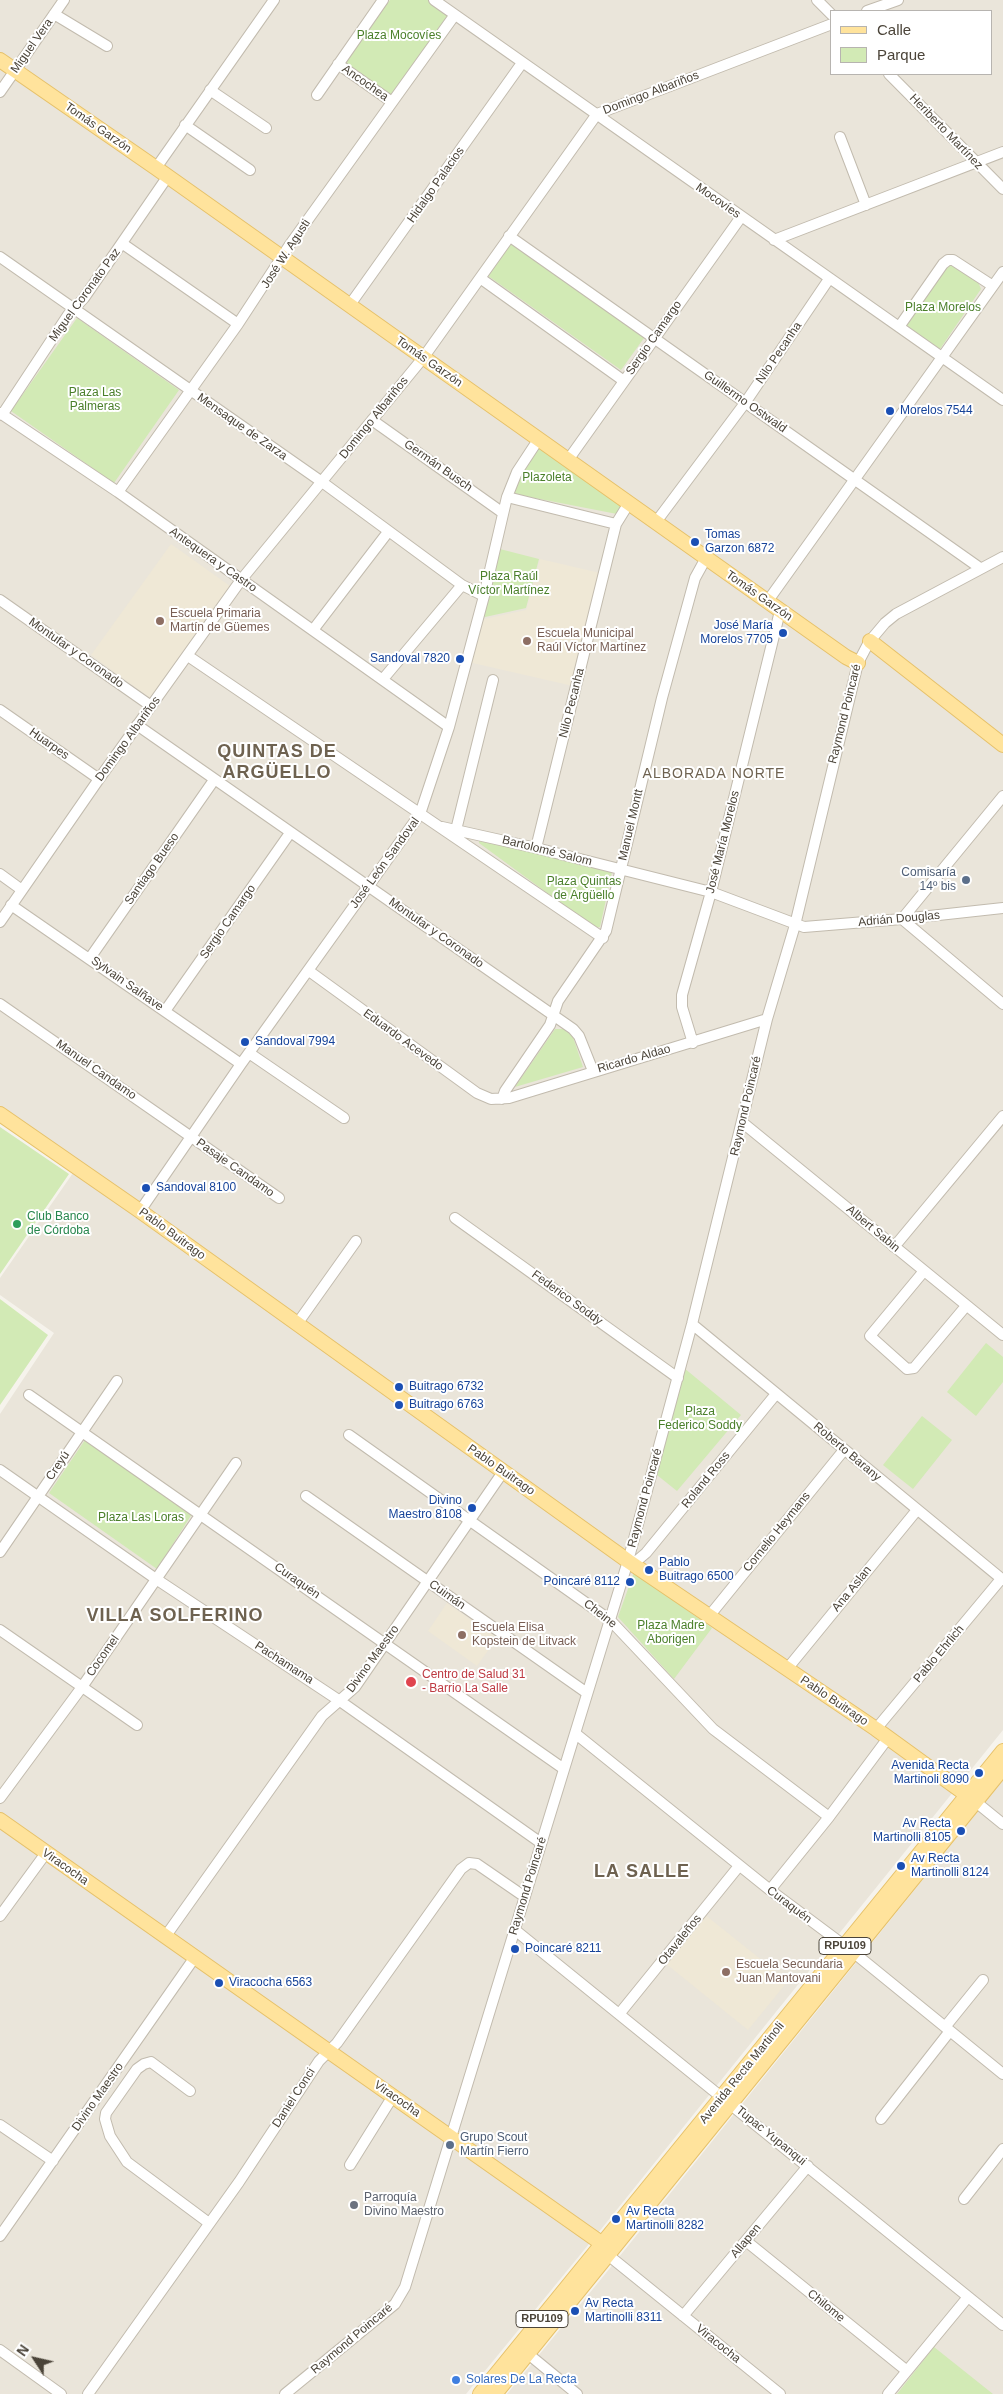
<!DOCTYPE html>
<html>
<head>
<meta charset="utf-8">
<style>
  body { margin:0 }
  #map { position:relative; width:1003px; height:2394px; overflow:hidden; background:#f6f3ec; font-family:Helvetica,sans-serif }
  canvas { display:block }
  .legend { position:absolute; left:830px; top:10px; width:162px; height:65px; box-sizing:border-box; background:#fff; border:1px solid #b7b4b0; margin:0; padding:6px 9px; list-style:none; font-size:15px; color:#4b4439 }
  .legend li { display:flex; align-items:center; gap:10px; height:25px }
  .legend b { width:25px; border:1px solid #b7b4b0 }
  .north { position:absolute; left:10px; top:2334px; width:50px; height:50px; -webkit-text-stroke:4px #fff; paint-order:stroke; rotate:305deg; font-size:14px; font-weight:700; line-height:20px; text-align:center; color:#4b4439 }
  .north::after { content:''; display:block; margin:auto; width:18px; height:22px; background:#4b4439; clip-path:polygon(50% 0,100% 100%,50% 72%,0 100%) }
</style>
</head>
<body>
<div id="map">
<canvas width="1003" height="2394"></canvas>
<ul class="legend">
<li><b style="height:6px;background:#ffe39c"></b>Calle</li>
<li><b style="height:14px;background:#d2eab5"></b>Parque</li>
</ul>
<div class="north">N</div>
</div>
<script>
const context = document.querySelector('canvas').getContext('2d');
context.lineJoin = 'round';
function paint(path, color) {
  context.fillStyle = color;
  context.fill(path, 'evenodd');
}
function poly(rows) {
  const path = new Path2D();
  for (const r of rows) {
    path.moveTo(r[0], r[1]);
    for (let i = 2; i < r.length; i += 2) path.lineTo(r[i], r[i + 1]);
  }
  return path;
}
function strokePath(path, color, width, dash) {
  context.strokeStyle = color;
  context.lineWidth = width;
  context.lineCap = dash ? 'butt' : 'round';
  context.setLineDash(dash || []);
  context.stroke(path);
}
function drawText(font, color, halo, rows, align = 'center') {
  context.font = font + ' Helvetica,sans-serif';
  context.lineWidth = 4;
  context.setLineDash([]);
  context.textBaseline = 'middle';
  context.strokeStyle = halo;
  context.fillStyle = color;
  for (const [text, x, y, turn = 0] of rows) {
    context.save();
    context.translate(x, y);
    context.rotate((+turn || 0) * Math.PI / 180);
    context.textAlign = isNaN(turn) ? turn : align;
    if (halo) context.strokeText(text, 0, 0);
    context.fillText(text, 0, 0);
    context.restore();
  }
}
const residential = poly([
  [0,0,1003,0,1003,1730,598,2233,466,2394,0,2394,0,1414,54,1333,0,1295,0,1278,73,1173,0,1122],
  [832,11,992,11,992,74,832,74],
  [1003,1780,1003,2394,507,2394,615,2262]
]);
const education = poly([
  [171,544,230,586,150,698,91,655],
  [540,559,600,573,573,686,464,661,475,621,526,610],
  [447,1603,497,1638,477,1666,428,1631],
  [704,1914,788,1981,748,2030,665,1963]
]);
const green = poly([
  [390,0,428,0,449,15,391,95,345,62],
  [507,240,644,338,621,370,484,273],
  [946,266,952,266,978,282,981,289,940,349,906,325],
  [77,318,179,390,114,483,11,411],
  [538,445,624,503,617,514,514,494,528,459],
  [496,548,539,559,526,608,476,619],
  [479,839,612,872,600,927,595,928,479,843],
  [555,1029,564,1029,573,1037,583,1067,515,1087],
  [0,1127,69,1174,0,1274],
  [0,1299,48,1335,0,1405],
  [986,1343,1003,1357,1003,1382,976,1416,947,1392],
  [684,1368,741,1415,677,1491,657,1475],
  [922,1416,952,1440,913,1489,883,1465],
  [85,1440,192,1514,157,1569,49,1493],
  [634,1572,712,1628,674,1679,618,1617],
  [934,2347,993,2394,897,2394]
]);
const minor = poly([
  [434,0,1003,400],
  [817,0,832,15],
  [867,11,898,0],
  [54,14,107,46],
  [338,64,392,102],
  [889,74,1003,189],
  [210,90,266,128],
  [0,92,64,0],
  [317,95,383,0],
  [185,125,250,170],
  [840,137,866,205],
  [156,168,274,0],
  [509,236,980,568],
  [774,240,1003,152],
  [123,244,238,324],
  [0,257,322,482,462,585,484,596],
  [480,278,624,381],
  [349,306,522,63],
  [899,327,943,264,948,260,953,260,993,286],
  [0,413,118,492,449,727],
  [2,415,68,315,84,298,168,176],
  [372,420,503,513],
  [568,460,741,217],
  [118,492,238,324,289,246,454,16],
  [507,497,616,524],
  [656,522,745,403,829,279],
  [0,600,151,706],
  [767,602,1003,272],
  [313,630,388,532],
  [188,656,603,938],
  [383,679,462,585],
  [0,710,99,779],
  [137,725,573,1029,579,1036,593,1071],
  [442,827,536,848,711,892,804,927,902,919,1003,908],
  [456,830,493,680],
  [536,848,616,524,629,503],
  [0,874,22,890],
  [11,905,241,1064],
  [902,919,1003,796],
  [902,919,1003,1004],
  [0,922,99,779,241,580,423,358,597,114,832,24],
  [90,958,214,780],
  [309,971,477,1093,491,1099,509,1098,767,1019],
  [0,1004,279,1198],
  [165,1011,290,833],
  [693,1043,682,1007,682,995,711,892,780,611],
  [249,1053,344,1118],
  [502,1099,505,1091,550,1025,558,1001,606,931,662,698,695,578,706,558],
  [743,1123,1003,1335],
  [140,1211,241,1064,420,814,449,727,484,596,507,497,517,472,538,440],
  [455,1218,678,1378],
  [894,1247,1003,1116],
  [924,1271,870,1336,907,1369,914,1368,966,1306],
  [297,1324,356,1241],
  [692,1324,1003,1580],
  [29,1395,564,1769],
  [349,1435,610,1620,713,1729,829,1817],
  [0,1470,156,1579,340,1701,541,1843],
  [306,1496,587,1693],
  [0,1552,117,1381],
  [633,1564,646,1553,776,1394],
  [710,1615,844,1450],
  [0,1630,137,1725],
  [787,1669,917,1510],
  [876,1729,1001,1579],
  [576,1734,770,1890,853,1952,1003,2074],
  [0,1798,82,1687,236,1463],
  [971,1798,1003,1824],
  [770,1890,829,1817,888,1738],
  [0,1916,46,1853],
  [515,1930,1003,2325],
  [165,1937,322,1716,355,1687,503,1472],
  [620,2013,739,1866],
  [945,2027,983,1980],
  [190,2091,151,2062,144,2064,137,2069,106,2113,105,2119,110,2136,127,2162,209,2223],
  [881,2119,950,2031],
  [0,2125,53,2161],
  [350,2165,393,2096],
  [964,2199,1003,2149],
  [0,2236,195,1957],
  [746,2241,907,2371],
  [606,2250,608,2255,780,2394],
  [683,2316,808,2166],
  [0,2350,61,2394],
  [527,2353,577,2394],
  [88,2394,239,2182,319,2061,337,2043,461,1869,469,1863,477,1864,525,1897],
  [285,2394,395,2304,405,2287,628,1561,692,1324,767,1019,795,925,858,663,869,642,885,623,896,614,1003,557],
  [888,2394,968,2297]
]);
const major = poly([
  [0,60,156,168,846,657,858,663],
  [870,641,1003,745],
  [0,1114,140,1211,628,1561,876,1729,967,1795],
  [0,1820,604,2245],
  [480,2394,1003,1751],
  [495,2394,1003,1768]
]);
const markers = [
  [890,411,5,"#1a4fb4"],
  [695,542,5,"#1a4fb4"],
  [160,621,5,"#8d6e63"],
  [783,633,5,"#1a4fb4"],
  [527,641,5,"#8d6e63"],
  [460,659,5,"#1a4fb4"],
  [966,880,5,"#5c6f8a"],
  [245,1042,5,"#1a4fb4"],
  [146,1188,5,"#1a4fb4"],
  [17,1224,5,"#2e9e5b"],
  [399,1387,5,"#1a4fb4"],
  [399,1405,5,"#1a4fb4"],
  [472,1508,5,"#1a4fb4"],
  [649,1570,5,"#1a4fb4"],
  [630,1582,5,"#1a4fb4"],
  [462,1635,5,"#8d6e63"],
  [411,1682,6,"#e0444e"],
  [979,1773,5,"#1a4fb4"],
  [961,1831,5,"#1a4fb4"],
  [901,1866,5,"#1a4fb4"],
  [515,1949,5,"#1a4fb4"],
  [726,1972,5,"#8d6e63"],
  [219,1983,5,"#1a4fb4"],
  [450,2145,5,"#5c6f8a"],
  [354,2205,5,"#6b7280"],
  [616,2219,5,"#1a4fb4"],
  [575,2311,5,"#1a4fb4"],
  [456,2380,5,"#3f7fe0"]
];
const shields = [
  [845,1946,52],
  [542,2319,52]
];
const shieldNames = [
  ["RPU109",845,1946],
  ["RPU109",542,2319]
];
const parkNames = [
  ["Plaza Mocovíes",399,36],
  ["Plaza Morelos",943,308],
  ["Plaza Las",95,393],
  ["Palmeras",95,407],
  ["Plazoleta",547,478],
  ["Plaza Raúl",509,577],
  ["Víctor Martínez",509,591],
  ["Plaza Quintas",584,882],
  ["de Argüello",584,896],
  ["Plaza",700,1412],
  ["Federico Soddy",700,1426],
  ["Plaza Las Loras",141,1518],
  ["Plaza Madre",671,1626],
  ["Aborigen",671,1640]
];
const streetNames = [
  ["Miguel Vera",32,46,-55],
  ["Ancochea",365,83,35],
  ["Domingo Albariños",651,93,-21],
  ["Tomás Garzón",98,128,35],
  ["Heriberto Martínez",946,132,46],
  ["Hidalgo Palacios",436,185,-55],
  ["Mocovíes",718,201,35],
  ["José W. Agusti",286,254,-57],
  ["Miguel Coronato Paz",85,295,-54],
  ["Sergio Camargo",654,338,-55],
  ["Nilo Pecanha",779,353,-56],
  ["Tomás Garzón",429,362,35],
  ["Guillermo Ostwald",745,402,35],
  ["Domingo Albariños",374,418,-51],
  ["Mensaque de Zarza",242,427,35],
  ["Germán Busch",438,466,35],
  ["Antequera y Castro",213,560,35],
  ["Tomás Garzón",759,596,35],
  ["Montufar y Coronado",76,653,35],
  ["Nilo Pecanha",572,703,-76],
  ["Raymond Poincaré",845,714,-76],
  ["Domingo Albariños",128,739,-54],
  ["Huarpes",49,744,35],
  ["Manuel Montt",631,825,-77],
  ["José María Morelos",723,842,-76],
  ["Bartolomé Salom",547,851,14],
  ["José León Sandoval",385,863,-54],
  ["Santiago Bueso",152,869,-55],
  ["Adrián Douglas",899,919,-5],
  ["Sergio Camargo",228,922,-55],
  ["Montufar y Coronado",436,933,35],
  ["Sylvain Salñave",127,984,35],
  ["Eduardo Acevedo",403,1040,36],
  ["Ricardo Aldao",634,1059,-16],
  ["Manuel Candamo",96,1070,35],
  ["Raymond Poincaré",746,1106,-77],
  ["Pasaje Candamo",235,1168,35],
  ["Albert Sabin",873,1229,40],
  ["Pablo Buitrago",172,1234,36],
  ["Federico Soddy",567,1298,36],
  ["Roberto Barany",847,1452,40],
  ["Creyú",58,1466,-56],
  ["Pablo Buitrago",501,1470,35],
  ["Roland Ross",706,1480,-51],
  ["Raymond Poincaré",645,1498,-75],
  ["Cornelio Heymans",777,1532,-51],
  ["Curaquén",297,1581,35],
  ["Ana Aslan",852,1589,-51],
  ["Cuimán",447,1595,35],
  ["Cheine",600,1614,38],
  ["Pablo Ehrlich",939,1654,-50],
  ["Cocomel",103,1656,-55],
  ["Divino Maestro",373,1659,-54],
  ["Pachamama",284,1663,33],
  ["Pablo Buitrago",834,1701,34],
  ["Viracocha",65,1867,35],
  ["Raymond Poincaré",528,1886,-73],
  ["Curaquén",789,1905,37],
  ["Otavaleños",680,1940,-51],
  ["Avenida Recta Martinoli",742,2073,-51],
  ["Divino Maestro",98,2097,-55],
  ["Daniel Conci",294,2098,-57],
  ["Viracocha",397,2099,35],
  ["Tupac Yupanqui",771,2136,39],
  ["Allapen",746,2241,-50],
  ["Chilome",826,2306,39],
  ["Raymond Poincaré",352,2339,-40],
  ["Viracocha",718,2344,39]
];
const transitNames = [
  ["Morelos 7544",900,411],
  ["Tomas",705,535],
  ["Garzon 6872",705,549],
  ["José María",773,626,"right"],
  ["Morelos 7705",773,640,"right"],
  ["Sandoval 7820",450,659,"right"],
  ["Sandoval 7994",255,1042],
  ["Sandoval 8100",156,1188],
  ["Buitrago 6732",409,1387],
  ["Buitrago 6763",409,1405],
  ["Divino",462,1501,"right"],
  ["Maestro 8108",462,1515,"right"],
  ["Pablo",659,1563],
  ["Buitrago 6500",659,1577],
  ["Poincaré 8112",620,1582,"right"],
  ["Avenida Recta",969,1766,"right"],
  ["Martinoli 8090",969,1780,"right"],
  ["Av Recta",951,1824,"right"],
  ["Martinolli 8105",951,1838,"right"],
  ["Av Recta",911,1859],
  ["Martinolli 8124",911,1873],
  ["Poincaré 8211",525,1949],
  ["Viracocha 6563",229,1983],
  ["Av Recta",626,2212],
  ["Martinolli 8282",626,2226],
  ["Av Recta",585,2304],
  ["Martinolli 8311",585,2318]
];
const educationNames = [
  ["Escuela Primaria",170,614],
  ["Martín de Güemes",170,628],
  ["Escuela Municipal",537,634],
  ["Raúl Víctor Martínez",537,648],
  ["Escuela Elisa",472,1628],
  ["Kopstein de Litvack",472,1642],
  ["Escuela Secundaria",736,1965],
  ["Juan Mantovani",736,1979]
];
const serviceNames = [
  ["Comisaría",956,873],
  ["14º bis",956,887],
  ["Grupo Scout",460,2138,"left"],
  ["Martín Fierro",460,2152,"left"]
];
const leisureNames = [
  ["Club Banco",27,1217],
  ["de Córdoba",27,1231]
];
const healthNames = [
  ["Centro de Salud 31",422,1675],
  ["- Barrio La Salle",422,1689]
];
const worshipNames = [
  ["Parroquía",364,2198],
  ["Divino Maestro",364,2212]
];
const shopNames = [
  ["Solares De La Recta",466,2380]
];
const neighbourhoodNames = [
  ["ALBORADA NORTE",714,774]
];
const districtNames = [
  ["QUINTAS DE",277,752],
  ["ARGÜELLO",277,773],
  ["VILLA SOLFERINO",175,1616],
  ["LA SALLE",642,1872]
];
paint(residential, '#eae5da');
paint(education, '#efe8d6');
paint(green, '#d2eab5');
strokePath(minor, '#c2bbae', 12);
strokePath(major, '#e6c16a', 16);
strokePath(minor, '#fff', 10);
strokePath(major, '#ffe39c', 14);
for (const [x, y, r, color] of markers) {
  const dot = new Path2D();
  dot.arc(x, y, r, 0, 2 * Math.PI);
  context.fillStyle = color;
  context.fill(dot);
  strokePath(dot, '#fff', 2);
}
for (const [x, y, w] of shields) {
  const box = new Path2D();
  box.roundRect(x - w / 2, y - 8.5, w, 17, 4);
  context.fillStyle = '#fff';
  context.fill(box);
  strokePath(box, '#4b4439', 1);
}
drawText('bold 11px', '#4b4439', null, shieldNames);
drawText('12px', '#4a7f2a', '#fff', parkNames);
drawText('12px', '#4b4439', '#fff', streetNames);
drawText('12px', '#164399', '#fff', transitNames, 'left');
drawText('12px', '#785e54', '#fff', educationNames, 'left');
drawText('12px', '#4e5e75', '#fff', serviceNames, 'right');
drawText('12px', '#27864d', '#fff', leisureNames, 'left');
drawText('12px', '#be3a42', '#fff', healthNames, 'left');
drawText('12px', '#5b616d', '#fff', worshipNames, 'left');
drawText('12px', '#366cbe', '#fff', shopNames, 'left');
context.letterSpacing = '1px';
drawText('14px', '#6e6250', '#fff', neighbourhoodNames);
context.letterSpacing = '0px';
context.letterSpacing = '1px';
drawText('bold 18px', '#6e6250', '#fff', districtNames);
context.letterSpacing = '0px';
</script>
</body>
</html>
